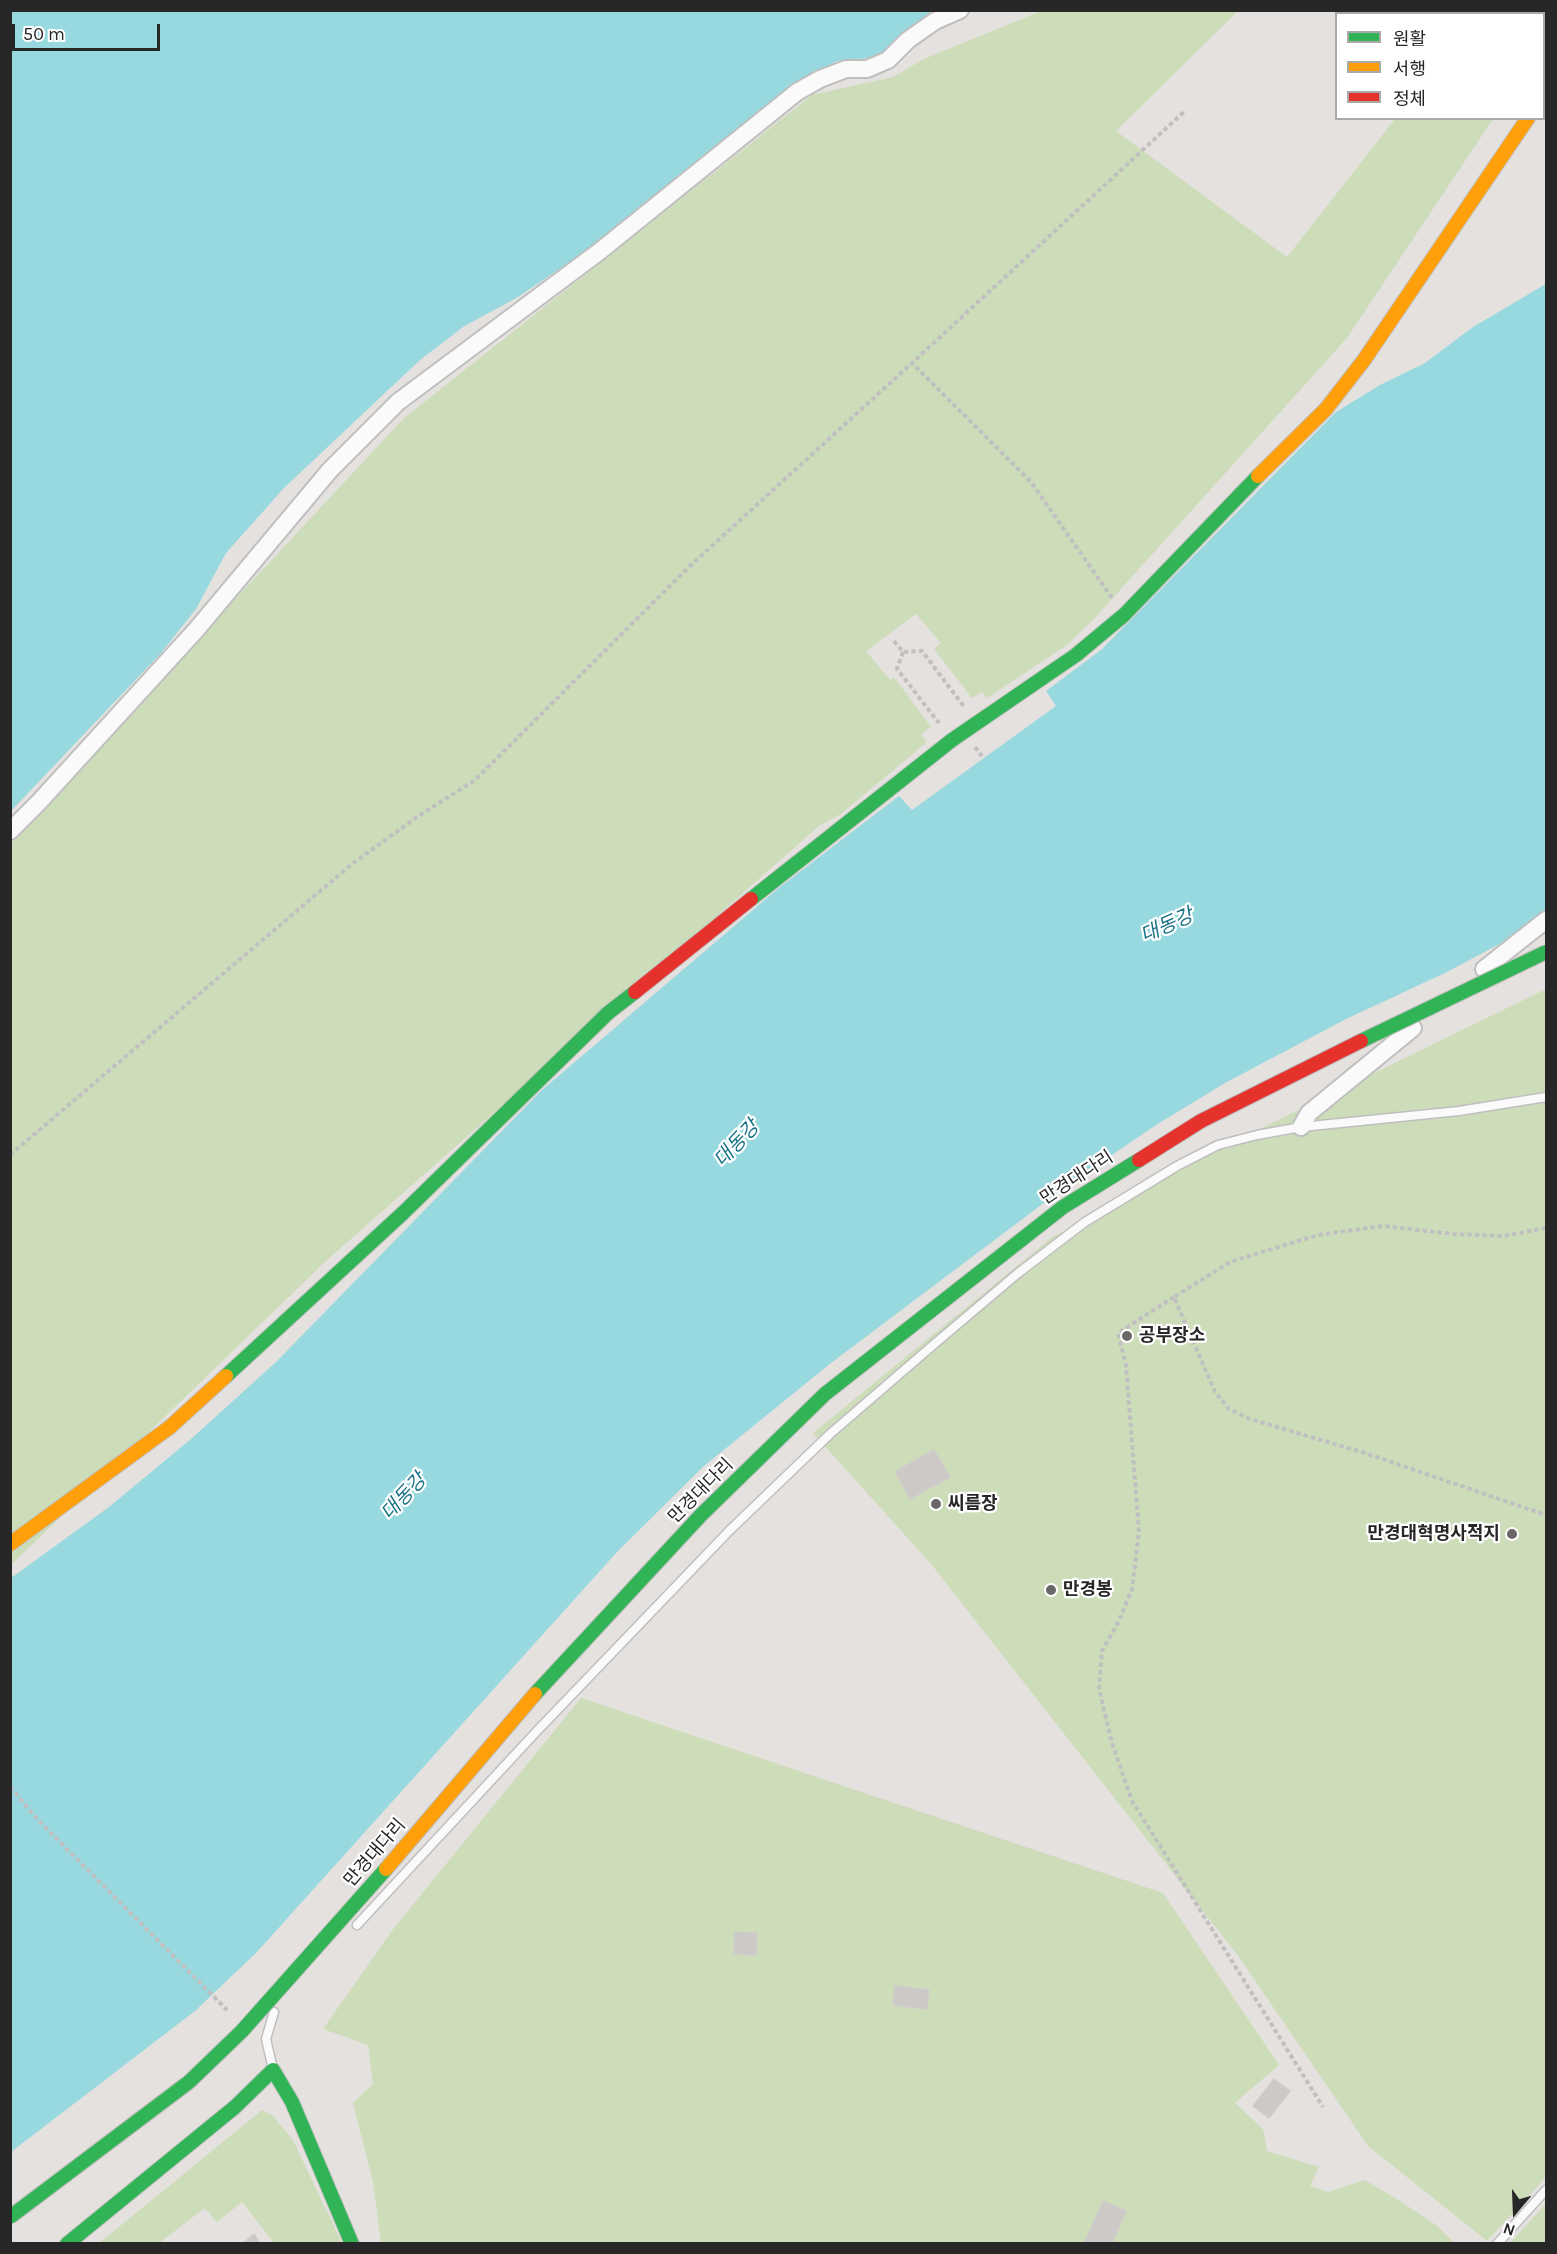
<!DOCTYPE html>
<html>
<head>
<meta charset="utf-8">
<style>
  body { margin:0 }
  #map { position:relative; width:1557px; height:2254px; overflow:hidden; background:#e4e1de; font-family:Karla,"Noto Sans KR",sans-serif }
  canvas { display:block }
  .frame { position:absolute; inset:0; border:12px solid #272727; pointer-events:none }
  .legend { position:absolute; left:1335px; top:12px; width:210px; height:108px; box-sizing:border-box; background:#fff; border:2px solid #a9a9a9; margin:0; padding:8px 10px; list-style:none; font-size:18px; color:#272727 }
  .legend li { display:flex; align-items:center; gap:12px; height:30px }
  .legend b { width:30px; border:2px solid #a9a9a9 }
  .north { position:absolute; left:1485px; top:2182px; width:60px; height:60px; -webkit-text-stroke:4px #fff; paint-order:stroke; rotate:199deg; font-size:16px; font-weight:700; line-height:24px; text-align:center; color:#272727 }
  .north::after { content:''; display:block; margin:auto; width:21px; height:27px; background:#272727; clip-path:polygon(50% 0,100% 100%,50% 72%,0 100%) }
  .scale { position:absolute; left:12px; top:24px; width:148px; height:27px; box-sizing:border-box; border:3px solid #272727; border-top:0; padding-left:8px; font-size:18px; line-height:21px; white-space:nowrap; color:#272727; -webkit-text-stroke:4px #fff; paint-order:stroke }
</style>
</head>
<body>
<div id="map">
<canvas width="1557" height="2254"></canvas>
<div class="frame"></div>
<ul class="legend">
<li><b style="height:8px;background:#30b455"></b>원활</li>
<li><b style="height:8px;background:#ff9f0a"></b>서행</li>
<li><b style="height:8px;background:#e5322d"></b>정체</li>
</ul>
<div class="north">N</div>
<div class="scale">50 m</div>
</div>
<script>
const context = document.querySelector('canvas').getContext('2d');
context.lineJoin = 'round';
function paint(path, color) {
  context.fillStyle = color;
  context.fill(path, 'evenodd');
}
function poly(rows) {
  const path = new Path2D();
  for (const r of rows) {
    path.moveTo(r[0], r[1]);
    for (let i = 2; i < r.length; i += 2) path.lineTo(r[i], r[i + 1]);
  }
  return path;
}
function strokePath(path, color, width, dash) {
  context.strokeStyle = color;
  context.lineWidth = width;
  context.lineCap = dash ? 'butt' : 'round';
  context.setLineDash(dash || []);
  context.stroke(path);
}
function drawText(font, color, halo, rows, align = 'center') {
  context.font = font + ' Karla,"Noto Sans KR",sans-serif';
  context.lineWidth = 4.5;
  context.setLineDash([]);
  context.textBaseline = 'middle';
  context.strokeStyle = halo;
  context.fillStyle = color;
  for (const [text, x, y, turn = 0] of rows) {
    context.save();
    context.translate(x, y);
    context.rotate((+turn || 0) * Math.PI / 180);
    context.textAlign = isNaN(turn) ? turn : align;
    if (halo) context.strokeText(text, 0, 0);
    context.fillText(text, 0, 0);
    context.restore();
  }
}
const green = poly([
  [1041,11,1238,11,1116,131,1287,257,1395,119,1493,119,1347,338,1093,620,1067,645,987,698,982,692,972,698,934,649,941,643,916,614,866,651,890,680,894,677,931,727,921,734,927,742,841,814,819,826,327,1260,11,1565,11,840,404,418,812,95,893,77,924,59],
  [1479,11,1546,11,1546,39,1544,44,1544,14,1477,13],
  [1546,989,1546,2177,1487,2241,1368,2146,1239,1957,931,1564,813,1433,1051,1238,1235,1141],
  [581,1698,1163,1893,1279,2065,1235,2103,1263,2129,1267,2151,1319,2167,1310,2186,1328,2192,1365,2180,1400,2201,1436,2225,1455,2243,381,2243,373,2182,353,2103,373,2084,368,2045,323,2029,394,1928],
  [262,2110,272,2115,293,2140,342,2243,274,2243,242,2202,217,2222,205,2208,159,2243,98,2244],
  [1546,2203,1546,2243,1510,2243,1542,2208]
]);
const water = poly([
  [11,11,949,11,881,57,837,61,803,82,580,255,518,297,463,327,420,360,284,488,226,553,196,609,161,653,11,811],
  [1546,284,1546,916,1520,933,1447,972,1346,1019,1225,1083,1156,1125,1069,1184,831,1363,704,1466,617,1552,256,1953,195,2011,11,2152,11,1578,109,1507,191,1439,276,1362,542,1090,780,887,899,796,912,810,1056,706,1046,691,1101,650,1336,412,1380,385,1425,363,1473,327]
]);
const building = poly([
  [934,1450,950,1477,910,1499,895,1472,934,1450],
  [735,1932,757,1933,756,1955,734,1954,735,1932],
  [895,1986,929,1990,927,2009,893,2005,895,1986],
  [1274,2079,1290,2091,1269,2118,1253,2106,1274,2079],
  [1103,2201,1126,2211,1112,2244,1084,2244,1103,2201],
  [254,2234,260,2244,242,2244,254,2234]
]);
const path = poly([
  [1112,598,1031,482,912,363,1185,111],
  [894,641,903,652,922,651,965,708],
  [903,652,897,669,939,723],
  [975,747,982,756],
  [10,1155,352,864,417,817,475,780,691,565,912,363],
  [1546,1228,1504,1236,1453,1234,1383,1226,1318,1235,1230,1262,1174,1297,1215,1392,1229,1409,1250,1419,1365,1453,1546,1515],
  [1174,1297,1118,1333,1126,1365,1139,1532,1132,1589,1119,1621,1102,1651,1099,1689,1112,1743,1132,1801,1323,2107],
  [10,1787,40,1822,227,2010]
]);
const lane = poly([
  [357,1925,537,1731,730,1530,830,1434,932,1346,1017,1274,1085,1222,1177,1166,1218,1145,1257,1135,1301,1127,1459,1111,1546,1097],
  [273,2069,266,2039,274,2012],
  [1497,2244,1546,2190]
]);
const street = poly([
  [1544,95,1546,91],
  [10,831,39,802,196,630,330,470,398,402,600,251,797,92,820,79,846,69,867,69,888,60,908,40,935,21,960,10],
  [1484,969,1546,920],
  [1301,1127,1309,1113,1413,1028]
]);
const fast = poly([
  [751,899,952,740,1076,655,1124,615,1258,476],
  [226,1376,403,1213,608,1013,635,992],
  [67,2244,235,2107,273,2070,292,2102,352,2244]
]);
const slow = poly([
  [1258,476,1326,409,1364,360,1528,118],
  [10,1544,170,1427,226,1376]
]);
const jam = poly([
  [635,992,751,899]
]);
const fastBridge = poly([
  [1361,1041,1546,952],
  [535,1694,701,1515,825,1394,1063,1207,1139,1160],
  [10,2217,189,2082,242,2031,386,1869]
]);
const slowBridge = poly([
  [386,1869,535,1694]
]);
const jamBridge = poly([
  [1139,1160,1201,1121,1361,1041]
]);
const markers = [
  [1127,1336,6,"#696867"],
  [936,1504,6,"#696867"],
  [1512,1534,6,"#696867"],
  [1051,1590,6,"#696867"]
];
const streetNames = [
  ["만경대다리",1077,1178,-33],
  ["만경대다리",701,1491,-45],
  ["만경대다리",375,1853,-49]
];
const poiNames = [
  ["공부장소",1139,1336],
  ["씨름장",948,1504],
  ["만경대혁명사적지",1500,1534,"right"],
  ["만경봉",1063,1590]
];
const waterNames = [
  ["대동강",1167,926,-24],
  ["대동강",737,1144,-47],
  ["대동강",404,1497,-47]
];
paint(green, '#cdddba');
paint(water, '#98d9df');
paint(building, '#ccc9c7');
strokePath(building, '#cfcdca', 1.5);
strokePath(lane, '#bfbfbf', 11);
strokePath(street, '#bfbfbf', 20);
strokePath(fast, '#bfbfbf', 16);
strokePath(slow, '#bfbfbf', 16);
strokePath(jam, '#bfbfbf', 16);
strokePath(path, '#c1c0c0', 4, [4.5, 3]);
strokePath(lane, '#fbfafa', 8);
strokePath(street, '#fbfafa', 16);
strokePath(fast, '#30b455', 14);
strokePath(slow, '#ff9f0a', 14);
strokePath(jam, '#e5322d', 14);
strokePath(fastBridge, '#bebdbc', 16, []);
strokePath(slowBridge, '#bebdbc', 16, []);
strokePath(jamBridge, '#bebdbc', 16, []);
strokePath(fastBridge, '#30b455', 14);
strokePath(slowBridge, '#ff9f0a', 14);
strokePath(jamBridge, '#e5322d', 14);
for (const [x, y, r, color] of markers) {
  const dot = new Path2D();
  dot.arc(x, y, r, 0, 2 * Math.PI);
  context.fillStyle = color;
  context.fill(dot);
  strokePath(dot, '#fff', 2);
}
drawText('18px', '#272727', '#fff', streetNames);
drawText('bold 18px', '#272727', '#fff', poiNames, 'left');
drawText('italic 20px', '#1b7388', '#fff', waterNames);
</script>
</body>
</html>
